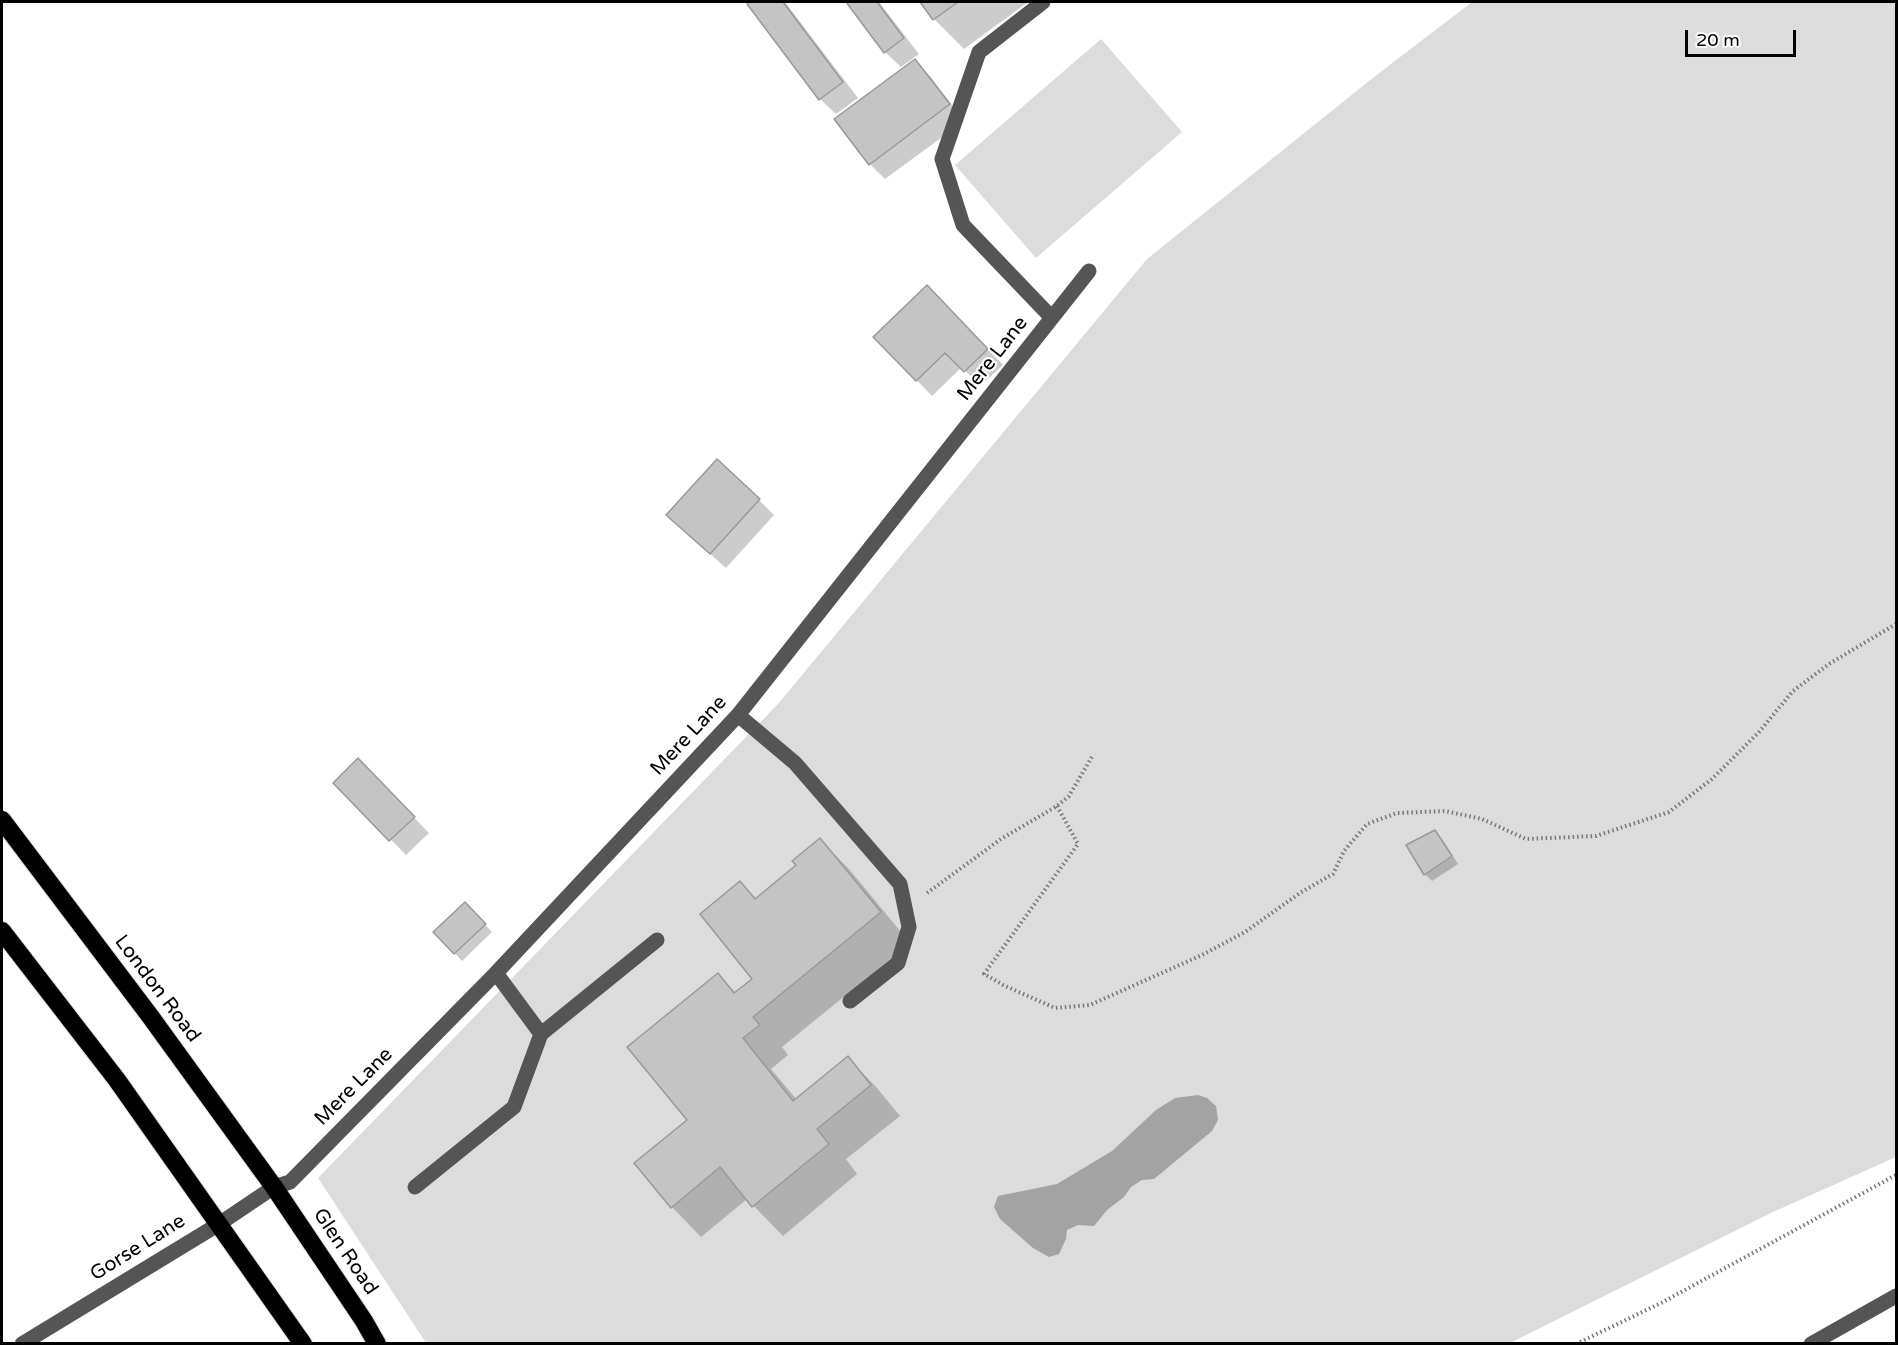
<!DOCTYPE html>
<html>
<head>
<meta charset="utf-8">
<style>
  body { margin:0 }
  #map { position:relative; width:1898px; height:1345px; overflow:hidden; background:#fff; font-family:"Varela Round",sans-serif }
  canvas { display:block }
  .frame { position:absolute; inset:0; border:3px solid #000; pointer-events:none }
  .scale { position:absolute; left:1685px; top:30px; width:111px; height:27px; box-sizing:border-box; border:3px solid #000; border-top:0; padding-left:8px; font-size:18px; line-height:21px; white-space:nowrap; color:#000; -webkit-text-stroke:4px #fff; paint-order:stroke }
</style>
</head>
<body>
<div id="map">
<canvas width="1898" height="1345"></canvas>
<div class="frame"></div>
<div class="scale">20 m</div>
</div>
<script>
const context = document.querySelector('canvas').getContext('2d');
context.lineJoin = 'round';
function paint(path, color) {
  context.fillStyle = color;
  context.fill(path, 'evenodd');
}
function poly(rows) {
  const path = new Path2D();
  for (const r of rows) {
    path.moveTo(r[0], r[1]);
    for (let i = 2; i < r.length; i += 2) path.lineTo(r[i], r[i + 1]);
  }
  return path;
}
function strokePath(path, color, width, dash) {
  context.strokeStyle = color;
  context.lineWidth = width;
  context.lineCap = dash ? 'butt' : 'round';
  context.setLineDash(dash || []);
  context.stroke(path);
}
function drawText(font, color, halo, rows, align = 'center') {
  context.font = font + ' "Varela Round",sans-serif';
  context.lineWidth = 4.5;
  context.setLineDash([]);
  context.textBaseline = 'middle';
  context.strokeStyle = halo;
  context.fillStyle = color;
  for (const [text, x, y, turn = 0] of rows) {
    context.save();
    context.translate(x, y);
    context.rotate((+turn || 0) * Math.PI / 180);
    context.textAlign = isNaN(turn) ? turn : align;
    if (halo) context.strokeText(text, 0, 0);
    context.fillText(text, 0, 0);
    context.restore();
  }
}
const green = poly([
  [1472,2,1896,2,1896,1157,1773,1212,1508,1344,426,1343,318,1178,778,704,1147,259,1374,77],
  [1101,39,1182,132,1036,258,955,165]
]);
const water = poly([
  [1198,1095,1207,1098,1216,1106,1218,1120,1212,1131,1154,1179,1142,1180,1131,1187,1124,1197,1107,1210,1094,1226,1078,1225,1067,1230,1066,1239,1059,1254,1049,1257,1033,1248,1000,1219,994,1207,998,1196,1057,1184,1112,1151,1156,1110,1175,1098]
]);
const shadow = poly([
  [753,2,785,2,858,98,836,114,820,99,749,4],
  [848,2,879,2,919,54,901,67,885,52],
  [921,2,1028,2,964,49,934,19],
  [915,61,930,76,964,121,885,179,870,164],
  [942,302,1003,365,980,386,962,367,932,396,875,337],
  [759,500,774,515,726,568,683,530],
  [374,776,429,833,406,855,335,783],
  [1435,832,1442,839,1458,864,1432,881,1425,874],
  [820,840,849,869,910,943,782,1047,788,1055,771,1069,797,1100,848,1058,877,1088,900,1116,846,1159,857,1174,783,1236,747,1199,701,1237,672,1207,718,975,736,993,754,979,740,883,757,899,798,866],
  [465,904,492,932,462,961,435,932]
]);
const building = poly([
  [750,2,783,2,843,82,819,100,747,4,750,2],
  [846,2,877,2,904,38,884,53,846,2],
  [920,2,958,2,933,20,920,2],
  [915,59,950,104,869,165,834,119,915,59],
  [927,285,988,349,964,372,945,353,916,381,873,337,927,285],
  [717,459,760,499,710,554,666,515,717,459],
  [358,758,415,817,389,841,333,783,358,758],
  [1435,830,1452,856,1424,875,1406,845,1435,830],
  [820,838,881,912,753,1017,760,1025,743,1038,793,1101,848,1056,871,1085,817,1129,829,1144,752,1207,720,1167,671,1208,634,1163,687,1120,627,1047,718,973,734,993,752,979,700,914,740,881,755,899,796,865,792,861,820,838],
  [465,902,486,924,454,954,433,932,465,902]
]);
const path = poly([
  [1057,806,1078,844,984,974,1003,985,1055,1008,1090,1005,1202,955,1245,932,1300,893,1333,874,1344,851,1367,824,1397,813,1445,811,1482,819,1526,839,1596,836,1669,812,1712,779,1759,732,1793,691,1829,664,1896,624],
  [927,893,1001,839,1057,806,1069,796,1093,755],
  [1576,1344,1661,1303,1896,1175]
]);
const minor = poly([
  [1043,2,979,52,942,159,963,225,1052,318],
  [738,715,795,763,900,884,909,927,898,963,850,1001],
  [496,973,541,1034,657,940],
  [415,1187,514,1107,541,1034],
  [22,1344,219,1224,274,1187,290,1182,496,973,738,715,1089,271],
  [1811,1344,1896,1296]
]);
const highway = poly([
  [2,820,150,1016,274,1187,364,1321,377,1344],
  [2,931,117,1080,303,1344]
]);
const streetNames = [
  ["Mere Lane",993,359,-52],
  ["Mere Lane",689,736,-47],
  ["London Road",157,989,53],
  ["Mere Lane",354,1087,-45],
  ["Gorse Lane",138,1248,-32],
  ["Glen Road",345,1252,56]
];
paint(green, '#dcdcdc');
paint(water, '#a3a3a3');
paint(shadow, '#0003');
paint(building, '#c4c4c4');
strokePath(building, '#999', 1.5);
strokePath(highway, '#dbdbdb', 20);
strokePath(path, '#777', 4, [1.5, 3]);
strokePath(minor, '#555', 15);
strokePath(highway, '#000', 18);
drawText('20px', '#000', '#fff', streetNames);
</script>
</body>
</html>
